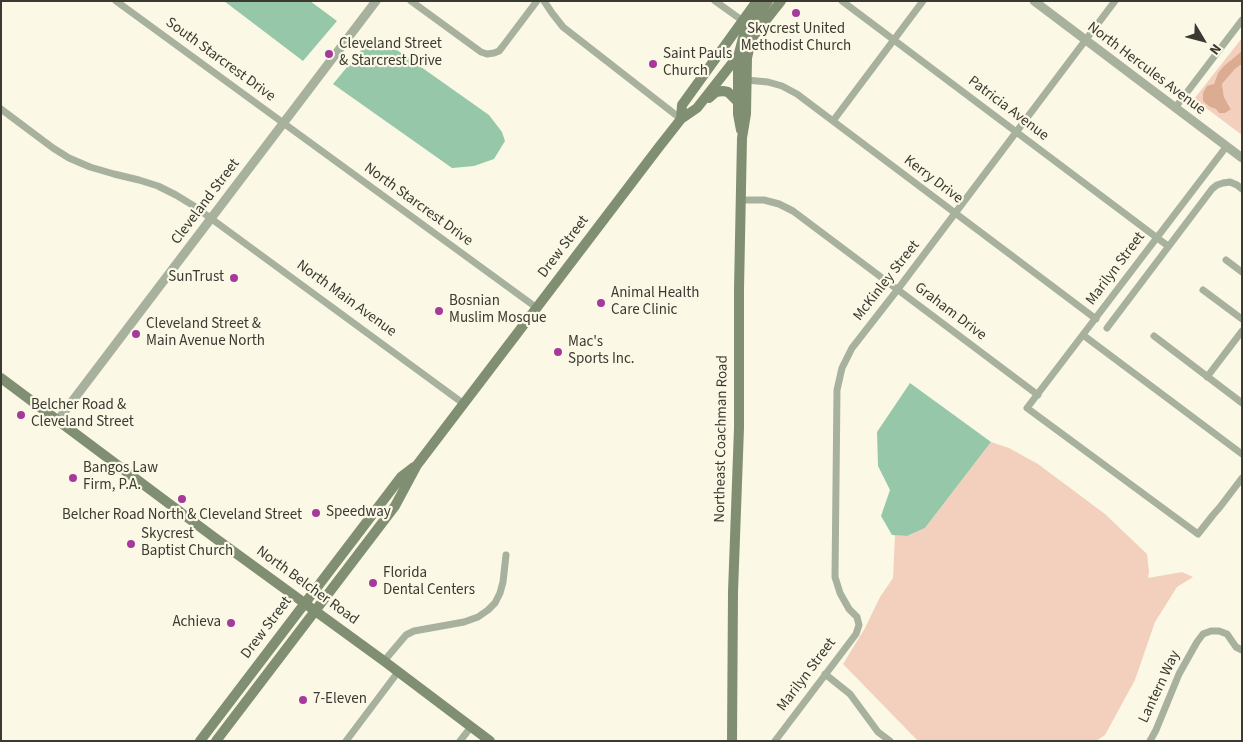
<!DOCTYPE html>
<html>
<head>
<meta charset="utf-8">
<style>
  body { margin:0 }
  #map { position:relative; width:1243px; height:742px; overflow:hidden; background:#fbf9e6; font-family:"Source Sans 3",sans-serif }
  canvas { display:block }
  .frame { position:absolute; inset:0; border:2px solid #3a3932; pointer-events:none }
  .north { position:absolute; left:1178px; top:15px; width:50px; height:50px; -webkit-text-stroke:4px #fbf9e6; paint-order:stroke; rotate:127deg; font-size:14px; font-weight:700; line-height:20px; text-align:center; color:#3a3932 }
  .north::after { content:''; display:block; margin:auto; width:18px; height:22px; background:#3a3932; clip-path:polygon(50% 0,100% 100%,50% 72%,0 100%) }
</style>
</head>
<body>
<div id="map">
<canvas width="1243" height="742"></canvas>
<div class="frame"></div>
<div class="north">N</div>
</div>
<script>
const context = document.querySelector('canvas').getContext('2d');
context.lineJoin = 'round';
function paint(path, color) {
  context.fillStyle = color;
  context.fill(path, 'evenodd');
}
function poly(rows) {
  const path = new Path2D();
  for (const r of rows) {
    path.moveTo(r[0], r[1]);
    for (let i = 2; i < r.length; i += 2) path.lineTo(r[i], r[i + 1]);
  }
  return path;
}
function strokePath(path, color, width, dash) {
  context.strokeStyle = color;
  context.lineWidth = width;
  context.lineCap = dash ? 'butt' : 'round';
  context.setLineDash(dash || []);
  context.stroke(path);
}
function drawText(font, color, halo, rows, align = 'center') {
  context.font = font + ' "Source Sans 3",sans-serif';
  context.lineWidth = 4.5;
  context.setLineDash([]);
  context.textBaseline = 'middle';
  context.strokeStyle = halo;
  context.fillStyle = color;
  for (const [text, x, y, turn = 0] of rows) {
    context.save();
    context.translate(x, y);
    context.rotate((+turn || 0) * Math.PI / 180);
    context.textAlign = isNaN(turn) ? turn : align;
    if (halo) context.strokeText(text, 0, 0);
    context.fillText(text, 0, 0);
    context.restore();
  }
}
const green = poly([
  [1242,38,1242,51,1218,73,1214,84,1210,107,1216,109,1231,108,1224,97,1222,84,1235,69,1242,64,1242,135,1194,99],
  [991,442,1009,448,1038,464,1105,514,1147,554,1149,571,1148,578,1182,572,1193,577,1177,587,1155,622,1135,680,1105,735,1096,741,918,741,843,664,865,628,880,597,893,578,895,535,907,536,925,528]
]);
const forest = poly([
  [1242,51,1242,64,1235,69,1222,84,1224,97,1231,109,1225,113,1219,113,1216,109,1210,107,1203,101,1203,93,1207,86,1214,84,1218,73,1224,66]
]);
const water = poly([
  [224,1,310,1,337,21,303,61],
  [380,38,489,115,502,132,505,141,494,159,474,166,452,168,333,84,367,43,371,39],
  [910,383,991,442,925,528,907,536,892,535,881,516,890,490,878,466,877,432]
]);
const minor = poly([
  [116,1,537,308],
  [411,1,481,52,487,54,494,53,499,51,503,46,537,1],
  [544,1,552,13,563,27,681,119],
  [715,1,743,21],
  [842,1,1168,246],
  [746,80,768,82,782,86,797,94,1096,319],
  [1175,108,1242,20],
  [1,109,53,148,69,158,90,167,114,174,139,180,158,186,176,195,194,206,464,404],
  [833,121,923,1],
  [1226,147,1027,408,1198,534,1213,515,1220,507,1242,478],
  [741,200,764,200,779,204,793,211,1038,395],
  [1226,260,1242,272],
  [1203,290,1242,319],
  [1107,328,1212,189,1217,185,1223,183,1230,182,1237,185,1242,189],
  [1083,335,1242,454],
  [1154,336,1242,403],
  [1207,377,1242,331],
  [384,661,406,635,414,631,464,622,478,617,488,610,495,603,500,593,503,582,506,555],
  [825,674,850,694,878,732,890,741],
  [346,741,398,672],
  [460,741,471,727],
  [775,741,856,634,859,625,857,617,849,609,840,593,835,577,837,390,842,368,852,348,898,289,1115,1],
  [1150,741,1156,730,1179,674,1197,642,1203,634,1211,631,1219,631,1227,634,1236,647,1242,650]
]);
const tertiary = poly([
  [1034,1,1242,158],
  [58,420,376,1]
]);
const secondary = poly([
  [709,98,716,92,723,91,728,92,738,102],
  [681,119,682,105,757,1],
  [741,130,738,114,738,57,743,38,748,28,768,1],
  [1,378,215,538,384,661,490,741],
  [200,741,401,477,414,467],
  [216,741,395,506,417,465,659,147,681,119,697,108,781,1],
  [732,741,733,592,739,428,739,289,742,138,746,114,747,58,750,45]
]);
const markers = [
  [796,13,5,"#a53a9b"],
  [329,54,5,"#a53a9b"],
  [653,64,5,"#a53a9b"],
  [234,278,5,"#a53a9b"],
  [601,303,5,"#a53a9b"],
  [439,311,5,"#a53a9b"],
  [136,334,5,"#a53a9b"],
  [558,352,5,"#a53a9b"],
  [21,415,5,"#a53a9b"],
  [73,478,5,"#a53a9b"],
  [182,499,5,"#a53a9b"],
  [316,513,5,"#a53a9b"],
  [131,544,5,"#a53a9b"],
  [373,583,5,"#a53a9b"],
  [231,623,5,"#a53a9b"],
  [303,700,5,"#a53a9b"]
];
const poiNames = [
  ["Skycrest United",796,30,"center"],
  ["Methodist Church",796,47,"center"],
  ["Cleveland Street",339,45],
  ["& Starcrest Drive",339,62],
  ["Saint Pauls",663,55],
  ["Church",663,72],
  ["SunTrust",224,278,"right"],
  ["Animal Health",611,294],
  ["Care Clinic",611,311],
  ["Bosnian",449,302],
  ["Muslim Mosque",449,319],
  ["Cleveland Street &",146,325],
  ["Main Avenue North",146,342],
  ["Mac's",568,343],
  ["Sports Inc.",568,360],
  ["Belcher Road &",31,406],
  ["Cleveland Street",31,423],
  ["Bangos Law",83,469],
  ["Firm, P.A.",83,486],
  ["Speedway",326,513],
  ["Belcher Road North & Cleveland Street",182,516,"center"],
  ["Skycrest",141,535],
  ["Baptist Church",141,552],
  ["Florida",383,574],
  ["Dental Centers",383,591],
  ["Achieva",221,623,"right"],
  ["7-Eleven",313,700]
];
const streetNames = [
  ["South Starcrest Drive",220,60,36],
  ["North Hercules Avenue",1146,69,37],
  ["Patricia Avenue",1008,109,37],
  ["Kerry Drive",933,180,37],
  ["Cleveland Street",206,202,-53],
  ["North Starcrest Drive",418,205,36],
  ["Drew Street",564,247,-53],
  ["Marilyn Street",1116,269,-53],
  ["McKinley Street",887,281,-52],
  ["North Main Avenue",346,299,36],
  ["Graham Drive",950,312,37],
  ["Northeast Coachman Road",722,439,-89],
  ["North Belcher Road",307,586,36],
  ["Drew Street",267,628,-53],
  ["Marilyn Street",807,675,-53],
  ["Lantern Way",1160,687,-65]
];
paint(green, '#f3d0bd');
paint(forest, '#dbac92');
paint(water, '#97c7a9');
strokePath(minor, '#a7b19e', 7);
strokePath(tertiary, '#a7b19e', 9);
strokePath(secondary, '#808f72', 10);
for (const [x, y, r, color] of markers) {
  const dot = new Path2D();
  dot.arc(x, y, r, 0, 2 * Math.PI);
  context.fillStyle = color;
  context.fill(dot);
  strokePath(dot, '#fbf9e6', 2);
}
drawText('15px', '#3a3932', '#fbf9e6', poiNames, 'left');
drawText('15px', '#3a3932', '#fbf9e6', streetNames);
</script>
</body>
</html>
